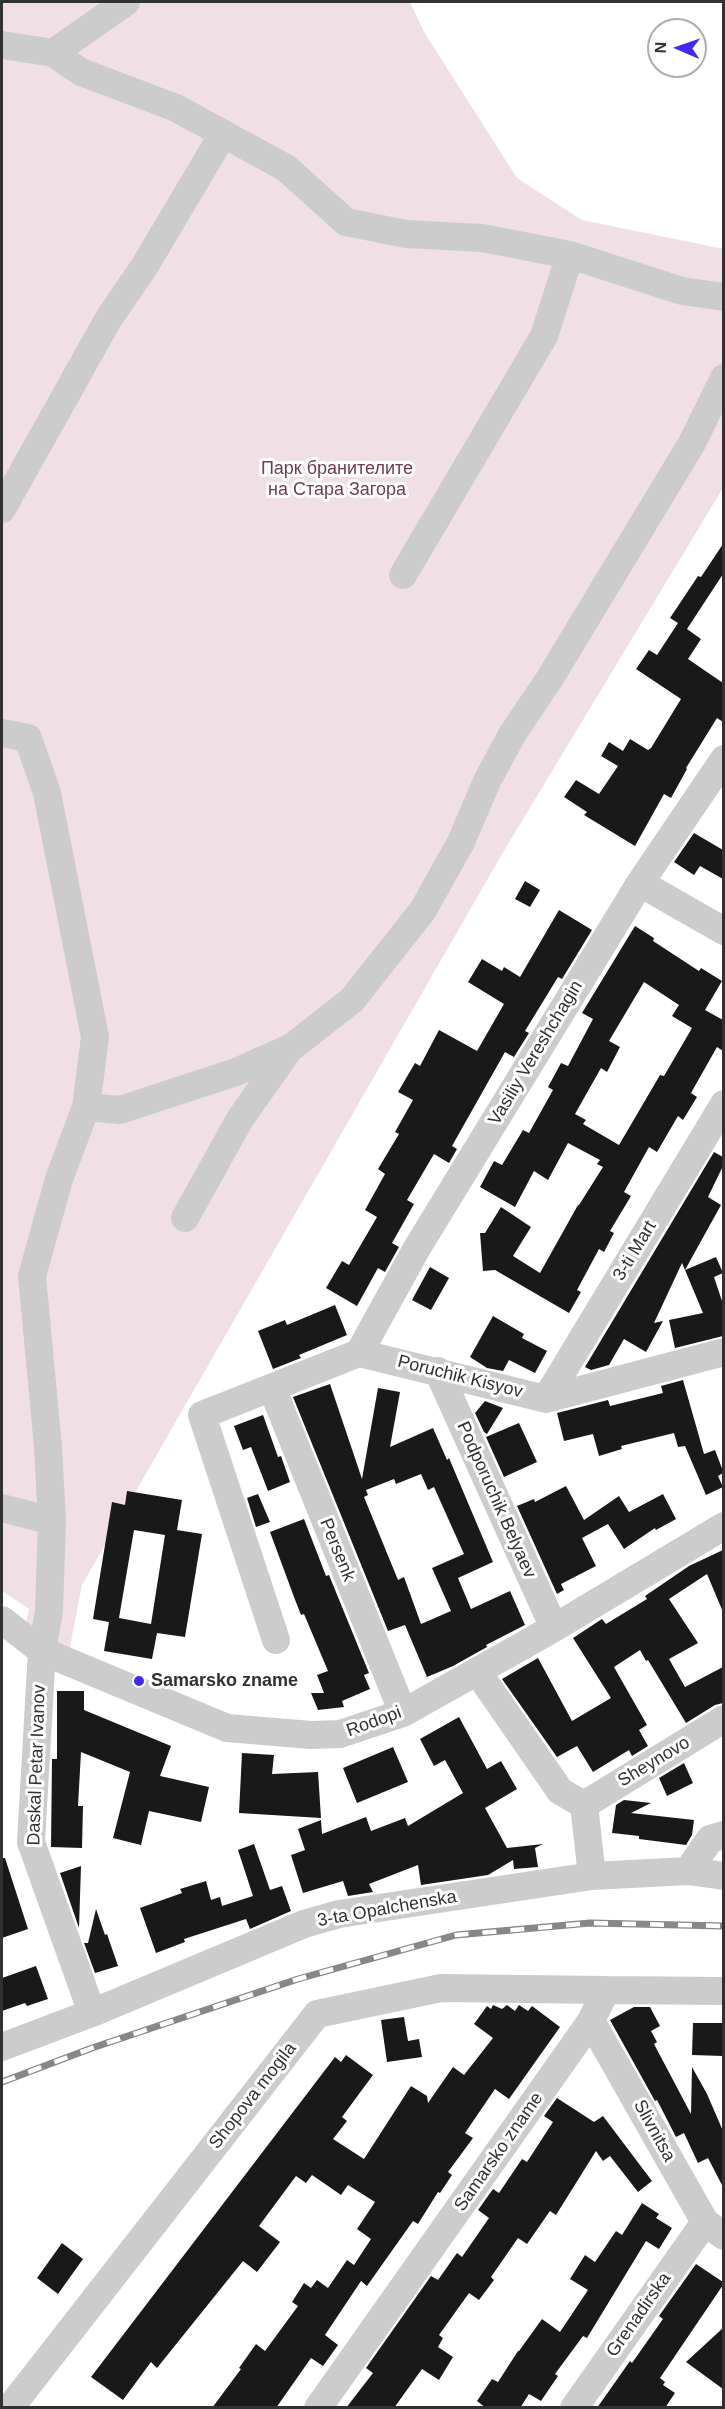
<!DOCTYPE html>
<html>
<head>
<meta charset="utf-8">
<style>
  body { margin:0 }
  #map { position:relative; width:725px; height:2409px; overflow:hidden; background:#fff; font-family:Arial,sans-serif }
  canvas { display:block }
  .frame { position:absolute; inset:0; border:3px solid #323232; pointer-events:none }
  .north { position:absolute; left:647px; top:18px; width:60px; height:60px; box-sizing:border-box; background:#fff; border:2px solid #adadad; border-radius:50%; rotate:272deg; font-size:16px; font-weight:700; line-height:24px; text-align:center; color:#323232 }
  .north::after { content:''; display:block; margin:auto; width:21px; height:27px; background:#412af3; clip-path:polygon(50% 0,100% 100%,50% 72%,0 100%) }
</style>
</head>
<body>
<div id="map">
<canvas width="725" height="2409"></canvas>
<div class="frame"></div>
<div class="north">N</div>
</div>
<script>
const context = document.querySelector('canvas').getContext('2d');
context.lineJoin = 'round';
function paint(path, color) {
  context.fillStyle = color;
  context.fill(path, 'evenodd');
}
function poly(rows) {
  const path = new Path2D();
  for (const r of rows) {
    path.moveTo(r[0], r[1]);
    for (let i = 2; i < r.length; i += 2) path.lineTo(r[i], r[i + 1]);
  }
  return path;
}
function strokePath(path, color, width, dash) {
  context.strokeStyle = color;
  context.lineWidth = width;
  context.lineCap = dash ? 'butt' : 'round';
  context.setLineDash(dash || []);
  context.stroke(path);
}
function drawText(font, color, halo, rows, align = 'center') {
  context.font = font + ' Arial,sans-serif';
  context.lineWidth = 6;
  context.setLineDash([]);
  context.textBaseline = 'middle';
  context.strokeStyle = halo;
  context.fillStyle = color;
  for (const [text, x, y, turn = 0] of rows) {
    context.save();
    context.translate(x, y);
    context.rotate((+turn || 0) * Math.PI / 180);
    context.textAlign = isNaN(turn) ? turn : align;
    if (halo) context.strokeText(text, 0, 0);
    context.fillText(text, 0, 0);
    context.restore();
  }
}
const green = poly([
  [2,2,410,2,424,32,517,178,582,220,724,249,723,488,502,854,82,1585,68,1657,25,1628,29,1609,2,1591]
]);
const building = poly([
  [723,544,723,574,687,629,701,639,688,659,723,683,723,722,717,718,686,768,687,769,671,798,664,794,635,846,584,815,587,812,564,797,576,780,599,794,618,766,601,756,609,742,623,751,630,739,648,750,651,748,681,699,636,669,649,650,657,655,678,623,670,618,698,576,701,577],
  [694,833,723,850,723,879,700,866,694,875,674,862],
  [525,881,540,890,530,907,515,899],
  [559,910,592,930,562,979,558,977,525,1031,529,1033,514,1057,505,1052,452,1146,457,1149,449,1163,434,1154,407,1200,414,1204,392,1243,399,1247,385,1272,378,1268,357,1306,326,1288,342,1261,349,1265,377,1217,365,1210,385,1174,378,1169,399,1134,395,1132,413,1100,398,1092,415,1063,420,1066,439,1030,477,1051,504,1004,468,982,482,959,502,971,504,967,520,977],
  [635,926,654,938,653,941,699,971,701,968,722,981,705,1010,723,1020,723,1051,717,1047,691,1093,697,1097,683,1120,678,1116,657,1152,649,1147,624,1192,631,1196,610,1231,614,1233,604,1252,599,1249,577,1290,581,1292,569,1313,495,1270,483,1271,480,1233,485,1233,501,1207,531,1227,513,1256,540,1273,578,1205,579,1205,603,1167,597,1164,600,1160,568,1143,548,1180,534,1171,515,1207,480,1187,494,1161,502,1165,523,1130,529,1133,553,1090,548,1087,561,1063,568,1066,593,1019,582,1013],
  [644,982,679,1005,672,1016,692,1028,664,1076,660,1075,619,1145,583,1124,586,1120,575,1114,601,1068,607,1072,620,1047,609,1041],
  [714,1152,723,1157,723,1166,708,1197,721,1205,685,1270,682,1263,654,1323,663,1321,646,1352,624,1339,609,1365,591,1370,585,1367],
  [716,1257,723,1273,714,1277,723,1304,723,1336,675,1348,669,1320,703,1313,685,1270],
  [430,1267,449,1278,431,1310,412,1300],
  [335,1305,347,1335,299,1355,301,1358,273,1369,258,1331,285,1320,287,1325],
  [493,1316,524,1334,522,1338,547,1351,535,1373,509,1360,503,1371,487,1368,470,1357],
  [683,1380,704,1454,715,1450,723,1471,723,1473,718,1476,723,1487,706,1495,685,1446,678,1447,674,1433,621,1446,622,1449,599,1456,593,1434,564,1441,557,1413,608,1400,610,1406,663,1393,661,1386],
  [330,1384,362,1479,378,1388,400,1392,390,1447,433,1428,447,1460,449,1458,493,1562,458,1578,471,1609,510,1591,525,1625,486,1645,487,1647,453,1666,427,1677,405,1625,388,1631,293,1397],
  [421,1474,428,1490,434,1487,464,1554,432,1568,451,1611,421,1624,404,1577,398,1580,364,1497,368,1495,366,1490,394,1479,396,1484],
  [485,1401,503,1408,487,1434,484,1432,475,1413],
  [263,1415,278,1457,281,1456,290,1482,268,1491,251,1447,243,1450,234,1426],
  [519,1423,537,1462,504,1477,486,1437],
  [566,1486,584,1520,619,1496,629,1512,663,1494,676,1519,656,1530,655,1528,624,1549,608,1524,582,1538,596,1566,561,1584,564,1590,557,1594,517,1506,534,1499,535,1502],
  [127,1491,182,1500,177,1530,202,1534,185,1637,157,1633,152,1659,104,1651,109,1622,93,1619,112,1502,125,1505],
  [134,1530,165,1535,151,1624,119,1618],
  [258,1494,270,1522,256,1527,247,1498],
  [304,1519,326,1576,329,1575,369,1673,364,1675,370,1689,342,1701,344,1707,318,1710,311,1693,324,1693,317,1675,328,1671,304,1614,301,1615,294,1597,270,1532],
  [723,1550,723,1612,707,1574,669,1599,698,1643,669,1659,685,1687,723,1667,723,1703,715,1705,686,1723,648,1660,646,1661,640,1650,614,1667,647,1725,639,1730,648,1746,632,1756,629,1750,593,1772,577,1746,557,1757,502,1679,538,1658,572,1721,611,1698,573,1638,602,1619,606,1624,647,1599,645,1596,689,1566],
  [57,1691,84,1691,84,1710,171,1746,160,1776,209,1787,201,1822,149,1811,141,1845,113,1838,130,1772,81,1752,78,1806,83,1806,82,1848,51,1847,52,1759,57,1759],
  [459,1717,487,1769,501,1761,517,1789,485,1808,507,1848,543,1844,535,1848,538,1867,514,1869,513,1860,488,1875,421,1885,418,1865,369,1884,373,1892,348,1896,343,1881,303,1893,291,1855,305,1850,298,1829,321,1820,322,1834,366,1817,371,1831,405,1818,408,1826,463,1793,445,1760,434,1766,420,1739],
  [393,1747,408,1782,357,1803,343,1768],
  [242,1753,274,1755,272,1774,318,1772,321,1818,239,1813],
  [684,1763,693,1783,667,1796,659,1778],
  [624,1800,651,1803,631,1813,694,1820,692,1835,686,1845,639,1839,639,1836,612,1833,616,1805],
  [254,1844,270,1890,282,1886,291,1911,250,1929,246,1919,184,1939,185,1942,156,1953,140,1908,182,1893,180,1889,206,1881,211,1900,220,1897,222,1906,253,1896,238,1850],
  [2,1858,5,1858,28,1929,2,1938],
  [81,1866,79,1928,60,1873],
  [96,1909,105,1935,107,1934,118,1966,95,1973,84,1943,88,1943],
  [36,1966,48,1999,27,2006,25,2003,2,2011,2,1978],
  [493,2005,502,2009,507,2005,515,2011,519,2005,528,2011,532,2006,560,2027,509,2099,495,2089,465,2133,473,2138,448,2172,452,2175,440,2193,438,2192,418,2224,413,2221,367,2286,361,2281,325,2335,338,2345,323,2366,311,2358,276,2408,212,2408,241,2369,239,2368,256,2344,265,2351,298,2306,292,2302,304,2283,311,2288,317,2280,328,2288,347,2260,354,2265,371,2239,357,2229,375,2202,348,2185,341,2195,312,2175,306,2183,296,2176,259,2226,280,2242,257,2272,243,2261,157,2368,151,2362,123,2400,91,2377,335,2057,341,2062,346,2055,373,2075,342,2117,347,2121,333,2139,364,2159,411,2086,427,2096,428,2103,453,2067,464,2075,493,2038,474,2024,487,2006,491,2009],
  [634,2007,650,2007,660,2026,651,2031,657,2042,654,2044,691,2114,692,2067,707,2094,723,2131,723,2187,708,2158,698,2163,684,2133,676,2137,657,2100,655,2101,610,2020],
  [404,2017,408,2041,419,2039,422,2057,387,2062,381,2020],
  [693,2023,723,2023,723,2056,692,2055],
  [557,2098,594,2122,603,2116,652,2181,638,2192,610,2156,603,2161,596,2151,556,2215,550,2211,527,2244,518,2238,491,2277,494,2280,479,2300,469,2293,439,2335,443,2338,438,2347,453,2357,439,2380,422,2369,394,2408,346,2408,373,2373,366,2368,431,2276,438,2280,457,2253,462,2257,489,2218,478,2210,493,2189,499,2193,522,2159,527,2162,553,2122,544,2116],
  [642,2203,659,2214,656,2218,672,2228,659,2249,646,2241,587,2338,583,2336,555,2374,558,2376,541,2401,529,2394,520,2408,486,2408,477,2401,492,2379,498,2382,518,2351,519,2351,542,2319,560,2332,588,2290,570,2279,585,2255,595,2262,616,2231,622,2235],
  [62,2243,83,2259,58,2294,37,2278],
  [696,2264,723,2282,723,2285,660,2378,665,2382,663,2385,675,2393,665,2408,597,2408,630,2361,632,2363,663,2319,659,2316],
  [723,2328,723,2389,686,2362]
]);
const minor = poly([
  [2,45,53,53,81,72,176,108,286,168,346,222,406,234,482,238,570,255,682,291,724,297],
  [53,53,126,2],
  [2,509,109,318,144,267,223,134],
  [403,575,544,336,570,255],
  [2,733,28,738,47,793,95,1037,86,1107,59,1179,32,1276,48,1447,52,1521],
  [640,883,724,931],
  [86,1107,120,1110,236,1072,292,1047,352,1000,423,910,461,842,488,779,513,733,550,678,692,443,724,378],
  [185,1218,240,1119,290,1048],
  [359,1353,417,1248,640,883,724,759],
  [438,1371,554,1628],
  [272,1388,403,1713],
  [546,1399,724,1104],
  [2,1508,52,1521,49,1611,42,1651,31,1842,92,2013],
  [2,1620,42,1651,227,1728,311,1735,340,1734,403,1713,554,1628,724,1526],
  [276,1640,202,1415,359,1353,546,1399,724,1352],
  [477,1671,560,1791,584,1805,592,1876],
  [584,1805,724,1719],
  [688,1871,710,1839,724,1835],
  [591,2021,705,2222,724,2236],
  [2,2047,92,2013,304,1924,339,1914,592,1876,688,1871,724,1876],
  [10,2408,317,2014,441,1988,606,1990],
  [318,2408,591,2021,606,1990,724,1991],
  [574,2408,705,2222]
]);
const rail = poly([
  [2,2082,92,2048,298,1979,456,1935,590,1923,724,1926]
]);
const markers = [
  [139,1681,6,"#412af3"]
];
const parkNames = [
  ["Парк бранителите",337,469],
  ["на Стара Загора",337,490]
];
const streetNames = [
  ["Vasiliy Vereshchagin",536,1053,-59],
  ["3-ti Mart",635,1251,-59],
  ["Poruchik Kisyov",460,1377,14],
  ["Podporuchik Belyaev",496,1500,66],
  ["Persenk",337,1550,68],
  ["Rodopi",374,1722,-20],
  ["Sheynovo",654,1762,-31],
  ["Daskal Petar Ivanov",37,1765,-88],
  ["3-ta Opalchenska",387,1909,-10],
  ["Shopova mogila",253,2096,-52],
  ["Slivnitsa",654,2131,61],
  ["Samarsko zname",499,2152,-55],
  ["Grenadirska",639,2315,-55]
];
const poiNames = [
  ["Samarsko zname",151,1681]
];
paint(green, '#f0e0e5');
paint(building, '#191919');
strokePath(minor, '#ccc', 28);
strokePath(rail, '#878787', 7);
strokePath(rail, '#fff', 4.5, [14]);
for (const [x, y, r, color] of markers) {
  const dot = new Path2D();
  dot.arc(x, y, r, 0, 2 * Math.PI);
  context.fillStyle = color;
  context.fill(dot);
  strokePath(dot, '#fff', 2);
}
drawText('18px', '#733b4b', '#fff', parkNames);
drawText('18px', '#323232', '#fff', streetNames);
drawText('bold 18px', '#323232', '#fff', poiNames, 'left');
</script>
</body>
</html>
